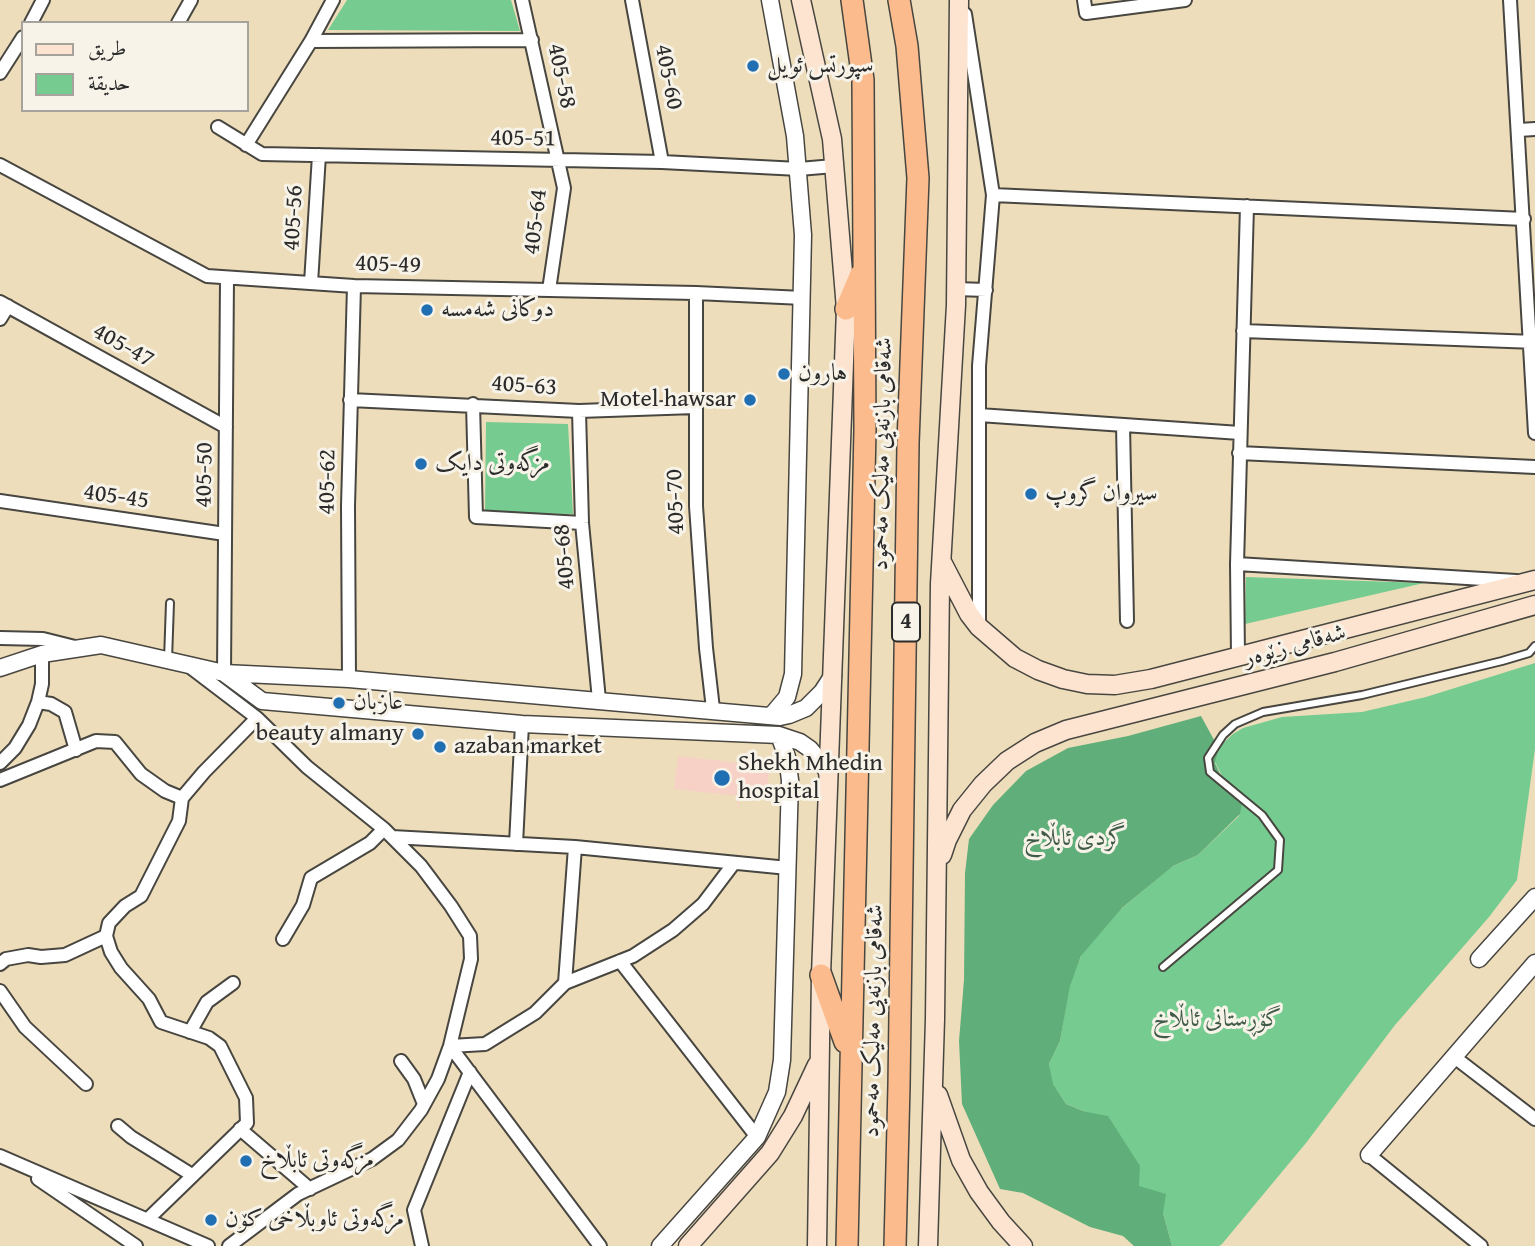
<!DOCTYPE html>
<html>
<head>
<meta charset="utf-8">
<style>
  body { margin:0 }
  #map { position:relative; width:1535px; height:1246px; overflow:hidden; background:#eeddba; font-family:"Gentium Book Plus",Amiri,serif }
  canvas { display:block }
  .legend { position:absolute; left:21px; top:21px; width:228px; height:91px; box-sizing:border-box; background:#f7f3e8; border:2px solid #a5a39c; margin:0; padding:9px 12px; list-style:none; font-size:21px; color:#2b2b2b }
  .legend li { display:flex; align-items:center; gap:14px; height:35px }
  .legend b { width:35px; border:2px solid #a5a39c }
</style>
</head>
<body>
<div id="map">
<canvas width="1535" height="1246"></canvas>
<ul class="legend">
<li><b style="height:9px;background:#fde4d1"></b>طريق</li>
<li><b style="height:19px;background:#75cb90"></b>حديقة</li>
</ul>
</div>
<script>
const context = document.querySelector('canvas').getContext('2d');
context.lineJoin = 'round';
function paint(path, color) {
  context.fillStyle = color;
  context.fill(path, 'evenodd');
}
function poly(rows) {
  const path = new Path2D();
  for (const r of rows) {
    path.moveTo(r[0], r[1]);
    for (let i = 2; i < r.length; i += 2) path.lineTo(r[i], r[i + 1]);
  }
  return path;
}
function strokePath(path, color, width, dash) {
  context.strokeStyle = color;
  context.lineWidth = width;
  context.lineCap = dash ? 'butt' : 'round';
  context.setLineDash(dash || []);
  context.stroke(path);
}
function drawText(font, color, halo, rows, align = 'center') {
  context.font = font + ' "Gentium Book Plus",Amiri,serif';
  context.lineWidth = 6;
  context.setLineDash([]);
  context.textBaseline = 'middle';
  context.strokeStyle = halo;
  context.fillStyle = color;
  for (const [text, x, y, turn = 0] of rows) {
    context.save();
    context.translate(x, y);
    context.rotate((+turn || 0) * Math.PI / 180);
    context.textAlign = isNaN(turn) ? turn : align;
    if (halo) context.strokeText(text, 0, 0);
    context.fillText(text, 0, 0);
    context.restore();
  }
}
const built = poly([
  [745,749,743,763,770,766,766,799,740,797,738,812,737,796,674,789,678,756,741,763]
]);
const green = poly([
  [347,0,511,0,520,31,328,30],
  [486,422,568,424,573,514,485,513],
  [1246,577,1424,583,1245,624],
  [1535,663,1535,749,1517,880,1489,917,1395,1025,1306,1143,1222,1244,1219,1246,1172,1246,1163,1213,1139,1186,1084,1111,1066,1104,1052,1083,1049,1064,1060,1041,1070,983,1082,954,1120,910,1171,867,1198,855,1239,816,1244,795,1223,778,1215,762,1220,746,1233,734,1243,728,1282,717,1362,712,1426,697]
]);
const forest = poly([
  [1201,716,1219,749,1215,763,1220,774,1244,795,1240,814,1198,855,1173,866,1122,908,1081,956,1070,986,1060,1041,1049,1064,1053,1084,1066,1104,1086,1112,1108,1116,1140,1166,1139,1186,1166,1194,1163,1213,1172,1246,1134,1246,1123,1236,1090,1227,1023,1193,1000,1189,962,1104,959,1041,964,980,965,873,969,839,993,805,1026,771,1068,748,1128,736]
]);
const service = poly([
  [168,660,170,603],
  [1163,967,1278,870,1280,840,1262,815,1210,772,1208,758,1223,735,1235,724,1263,712,1362,695,1502,661,1529,653,1535,646]
]);
const minor = poly([
  [522,0,564,188,549,290],
  [632,0,662,162],
  [1084,0,1086,13,1185,0],
  [1510,0,1535,433],
  [965,14,993,195,979,366,979,627],
  [31,23,43,0],
  [178,23,191,0],
  [311,41,532,40],
  [0,73,23,37],
  [218,127,262,154,662,162,799,169,834,166],
  [1519,130,1535,129],
  [246,145,311,41,333,0],
  [0,165,207,276,354,286,696,293,803,298],
  [993,195,1524,219],
  [311,283,319,155],
  [956,289,986,290],
  [696,293,696,506,706,648,713,709],
  [0,302,226,427],
  [0,319,8,306],
  [1243,331,1535,342],
  [350,400,579,411,695,407],
  [473,404,476,517,582,523],
  [579,411,582,523,599,700],
  [979,415,1240,433],
  [1123,425,1127,621],
  [1239,453,1535,467],
  [0,501,225,534],
  [1237,564,1516,581],
  [0,638,43,639,75,647],
  [1238,657,1237,564,1247,206],
  [190,667,257,718,307,767,384,829,421,866,451,906,470,936,471,959,450,1046,438,1079,421,1110,398,1140,372,1159,298,1194,229,1246],
  [224,673,227,278],
  [349,679,348,506,354,286],
  [38,702,51,704,65,712,76,750],
  [0,763,15,748,29,725,38,702,42,684,42,654],
  [0,780,96,741,115,742,141,774,165,791,182,798],
  [392,837,575,847,565,983],
  [516,844,522,724],
  [575,847,788,868],
  [283,939,303,905,311,878,370,843,384,829],
  [620,961,757,1137],
  [0,964,6,959,28,955,41,957,65,955,106,936],
  [0,991,25,1027,86,1084],
  [190,1032,207,1002,233,983],
  [450,1046,485,1044,535,1013,565,983,633,956,673,930,703,904,734,863],
  [450,1046,600,1246],
  [1453,1056,1535,1119],
  [401,1061,414,1079,424,1104],
  [118,1126,131,1137,192,1175],
  [240,1129,310,1189],
  [1369,1155,1481,1246],
  [0,1156,208,1246],
  [38,1179,136,1246],
  [148,1219,247,1123,246,1098,220,1046,209,1038,161,1022,149,999,121,968,111,952,106,936,109,923,125,906,141,896,179,821,182,798,204,772,257,718],
  [422,1246,414,1210,470,1072]
]);
const tertiary = poly([
  [770,0,795,136,803,235,793,674,787,697,771,716],
  [0,668,42,654,101,645,224,673,349,679,780,717,789,715,806,708,822,692,833,675],
  [224,673,262,701,522,724,779,735,800,742,810,749,824,766,829,776],
  [1479,959,1535,897],
  [1369,1155,1535,963],
  [660,1246,757,1137,777,1092,782,1060,790,780,787,757,779,735]
]);
const secondary = poly([
  [801,0,832,139,846,309,821,975,817,1246],
  [942,562,969,614,979,627,1015,658,1038,670,1063,679,1087,684,1115,685,1151,679,1535,580],
  [942,855,947,840,962,810,983,784,1007,761,1035,743,1066,730,1335,662,1535,605],
  [938,1095,961,1160,979,1192,1001,1222,1023,1246],
  [688,1246,770,1153,793,1116,817,1065],
  [928,1246,935,1019,940,584,956,305,959,0]
]);
const trunk = poly([
  [846,309,861,274],
  [821,975,845,1042],
  [847,1246,865,430,863,80,852,0],
  [895,1246,899,1085,908,443,918,178,907,46,899,0]
]);
const markers = [
  [753,66,7,"#1f6fb2"],
  [427,310,7,"#1f6fb2"],
  [784,374,7,"#1f6fb2"],
  [750,400,7,"#1f6fb2"],
  [421,464,7,"#1f6fb2"],
  [1031,494,7,"#1f6fb2"],
  [339,703,7,"#1f6fb2"],
  [418,734,7,"#1f6fb2"],
  [440,747,7,"#1f6fb2"],
  [722,778,9,"#1f6fb2"],
  [246,1161,7,"#1f6fb2"],
  [211,1220,7,"#1f6fb2"]
];
const shields = [
  [906,622,28]
];
const shieldNames = [
  ["4",906,622]
];
const poiNames = [
  ["سپورتس ئويل",767,66],
  ["دوکانی شەمسە",441,310],
  ["هارون",798,374],
  ["Motel hawsar",736,400,"right"],
  ["مزگەوتی دایک",435,464],
  ["سیروان گروپ",1045,494],
  ["عازبان",353,703],
  ["beauty almany",404,734,"right"],
  ["azaban market",454,747],
  ["Shekh Mhedin",738,764],
  ["hospital",738,792],
  ["مزگەوتی ئابڵاخ",260,1161],
  ["مزگەوتی ئاوبڵاخی کۆن",225,1220]
];
const streetNames = [
  ["405-58",561,76,78],
  ["405-60",668,77,79],
  ["405-51",523,139,1],
  ["405-56",294,218,-87],
  ["405-64",536,222,-83],
  ["405-49",388,265,2],
  ["405-47",123,346,29],
  ["405-63",524,386,4],
  ["شەقامی بازنەیی مەلیک مەحمود",883,454,-89],
  ["405-50",205,475,-89],
  ["405-62",328,482,-89],
  ["405-45",116,497,8],
  ["405-70",676,502,-92],
  ["405-68",565,557,-95],
  ["شەقامی زێوەر",1295,646,-15],
  ["شەقامی بازنەیی مەلیک مەحمود",874,1021,-89]
];
const parkNames = [
  ["گردی ئابڵاخ",1075,839],
  ["گۆڕستانی ئابڵاخ",1217,1020]
];
paint(built, '#f7d1c6');
paint(green, '#75cb90');
paint(forest, '#60af7a');
strokePath(service, '#484640', 10);
strokePath(minor, '#484640', 16);
strokePath(tertiary, '#484640', 19);
strokePath(secondary, '#484640', 21);
strokePath(trunk, '#484640', 24);
strokePath(service, '#fff', 6);
strokePath(minor, '#fff', 12);
strokePath(tertiary, '#fff', 16);
strokePath(secondary, '#fde4d1', 18);
strokePath(trunk, '#fbbb8d', 21);
for (const [x, y, r, color] of markers) {
  const dot = new Path2D();
  dot.arc(x, y, r, 0, 2 * Math.PI);
  context.fillStyle = color;
  context.fill(dot);
  strokePath(dot, '#f7f3e8', 2.5);
}
for (const [x, y, w] of shields) {
  const box = new Path2D();
  box.roundRect(x - w / 2, y - 19.5, w, 39, 5);
  context.fillStyle = '#f7f3e8';
  context.fill(box);
  strokePath(box, '#2b2b2b', 2);
}
drawText('bold 23px', '#2b2b2b', null, shieldNames);
drawText('24px', '#2b2b2b', '#f7f3e8', poiNames, 'left');
drawText('24px', '#2b2b2b', '#f7f3e8', streetNames);
drawText('24px', '#415b49', '#f7f3e8', parkNames);
</script>
</body>
</html>
